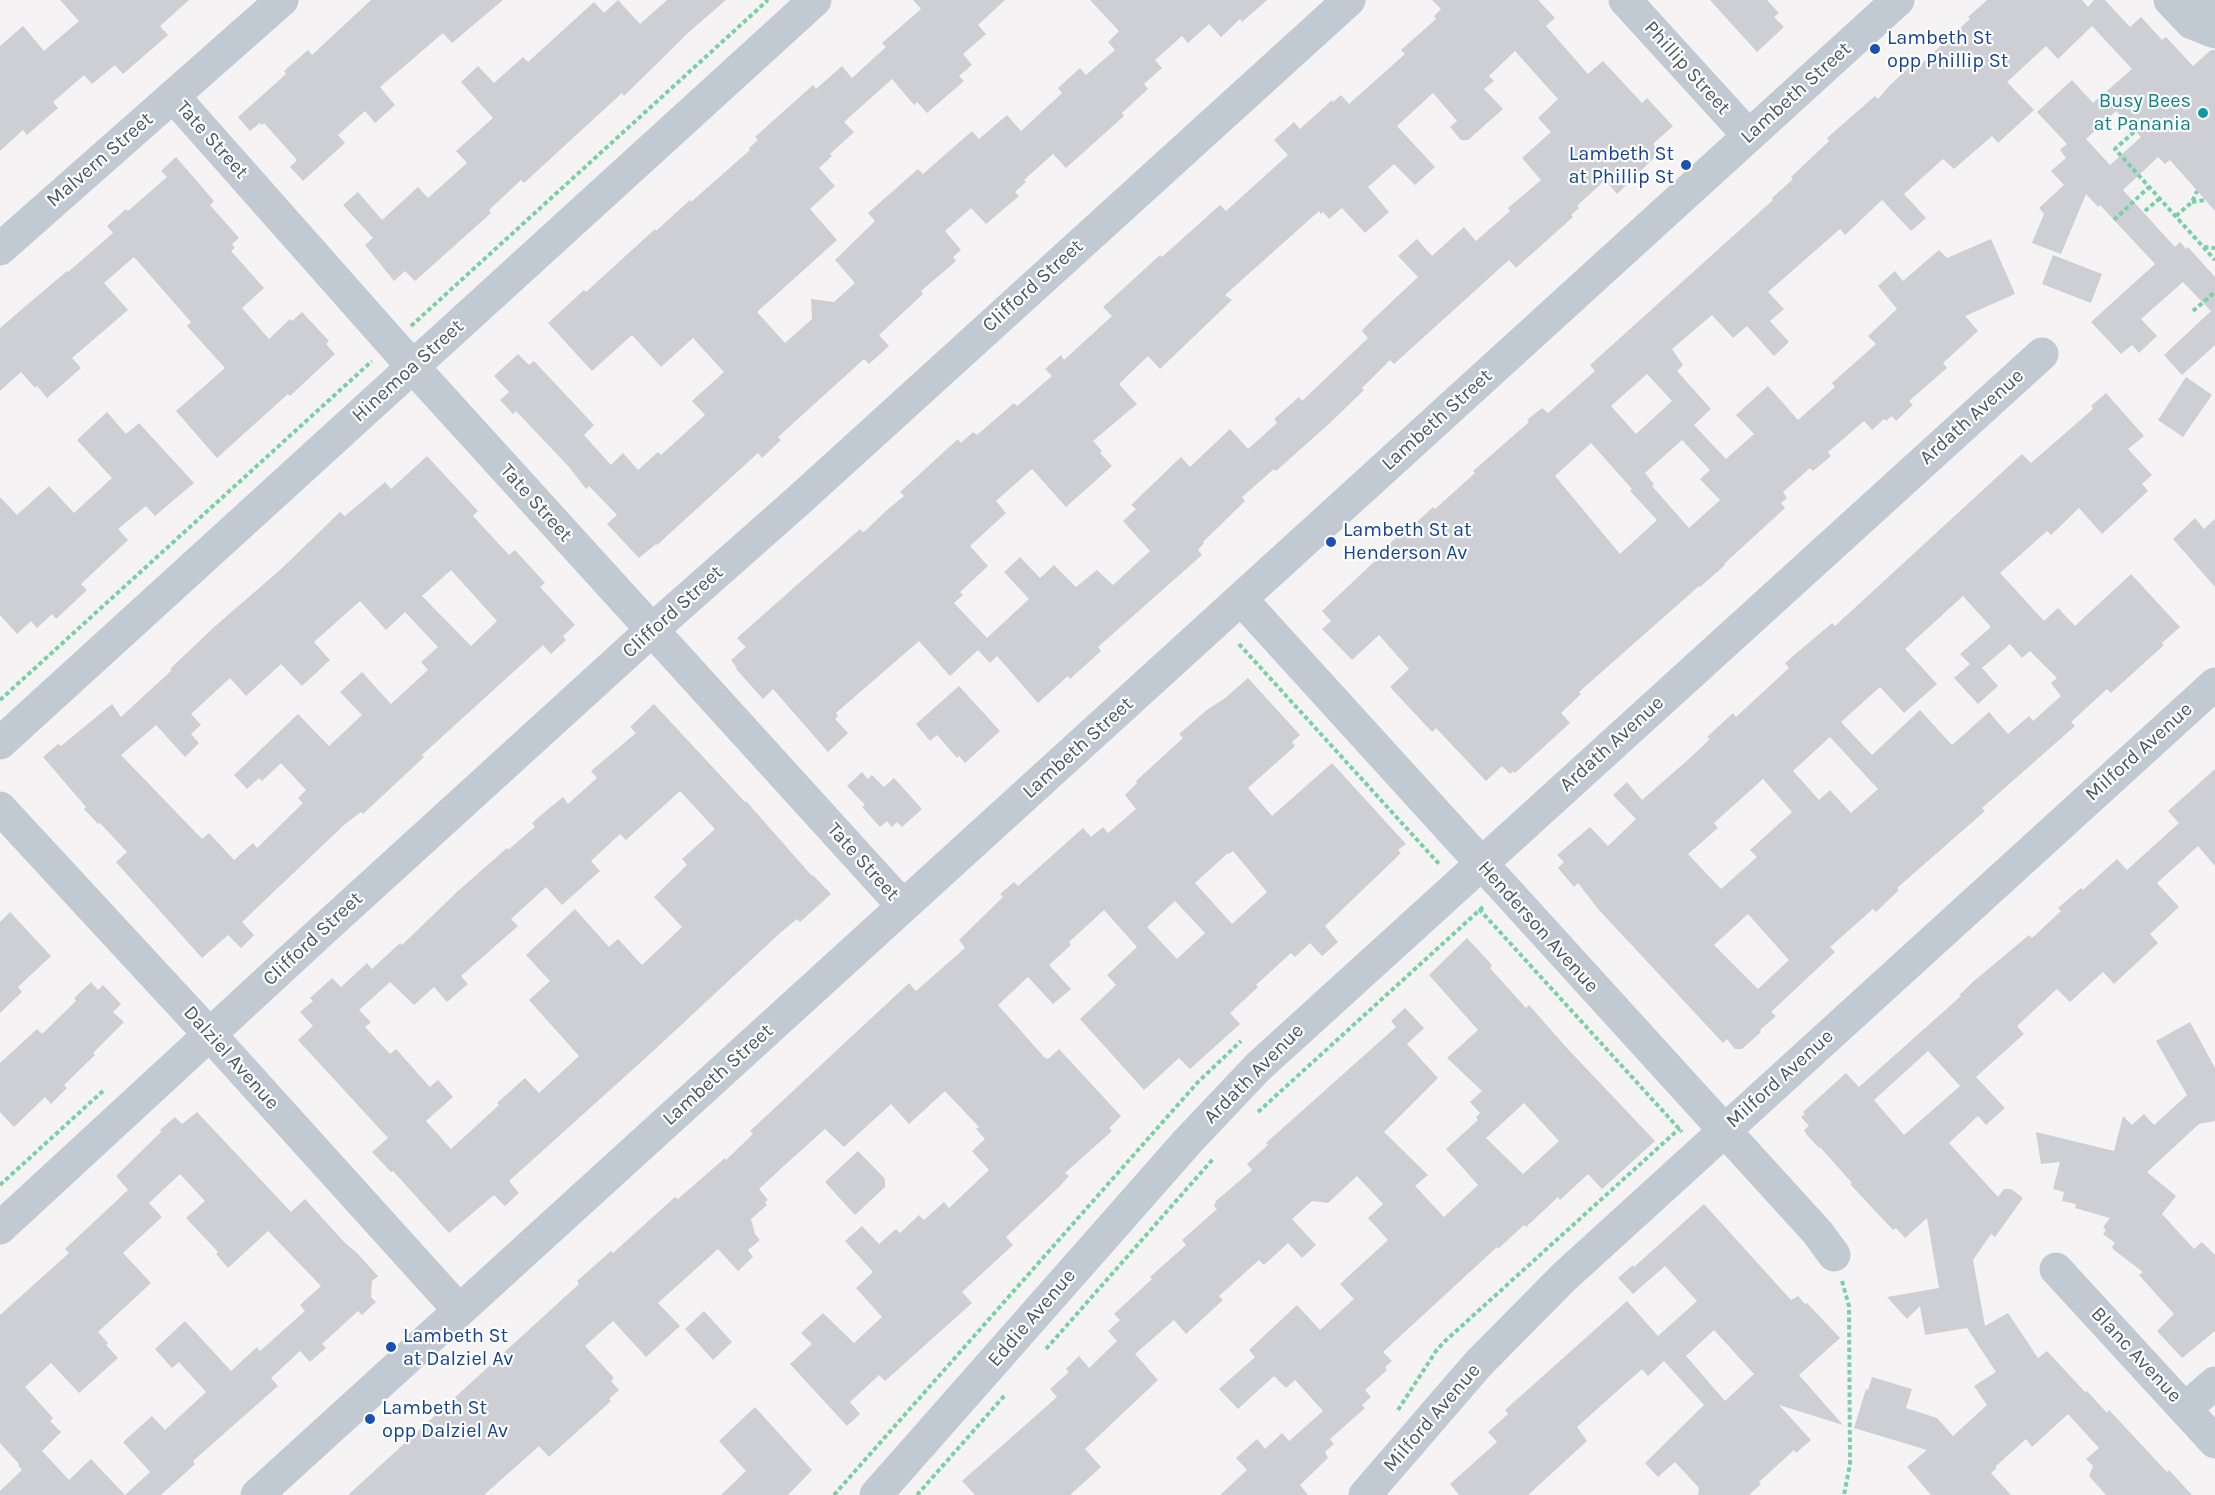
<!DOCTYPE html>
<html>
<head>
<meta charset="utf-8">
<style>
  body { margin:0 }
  canvas { display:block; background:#f5f3f3 }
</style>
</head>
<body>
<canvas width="2215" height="1495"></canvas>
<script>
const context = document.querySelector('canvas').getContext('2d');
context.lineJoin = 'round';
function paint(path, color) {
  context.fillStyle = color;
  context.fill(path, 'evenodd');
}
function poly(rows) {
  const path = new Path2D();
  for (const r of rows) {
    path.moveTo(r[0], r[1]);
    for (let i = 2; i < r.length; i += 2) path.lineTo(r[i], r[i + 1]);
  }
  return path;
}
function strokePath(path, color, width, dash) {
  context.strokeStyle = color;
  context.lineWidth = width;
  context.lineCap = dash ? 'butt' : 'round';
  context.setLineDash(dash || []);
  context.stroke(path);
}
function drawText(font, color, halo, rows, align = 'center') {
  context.font = font + ' Karla,sans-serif';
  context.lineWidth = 4.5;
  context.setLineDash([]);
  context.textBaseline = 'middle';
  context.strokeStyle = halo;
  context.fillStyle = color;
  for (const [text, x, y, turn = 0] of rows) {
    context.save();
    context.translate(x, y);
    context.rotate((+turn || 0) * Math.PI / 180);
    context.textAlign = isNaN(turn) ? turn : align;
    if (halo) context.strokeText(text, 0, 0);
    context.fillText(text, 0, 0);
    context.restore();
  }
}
const building = poly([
  [60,0,189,0,160,26,168,35,123,74,115,65,92,84,84,75,53,102,58,108,27,135,23,130,0,151,0,46,23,26,44,51,79,21],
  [371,0,503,0,452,43,443,33,380,87,395,105,375,123,365,111,338,135,345,143,303,181,290,167,297,160,264,123,262,125,260,123,250,131,238,117,286,74,284,71,308,50,312,55],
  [618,0,640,24,667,0,726,0,689,32,624,96,622,93,524,183,521,180,489,210,491,213,415,281,405,271,394,281,365,245,373,238,343,205,358,192,382,220,418,187,428,198,467,163,456,151,493,118,461,82,478,66,494,83,523,57,528,62,594,2,604,13],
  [913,0,1005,0,978,25,986,34,963,54,972,65,959,76,964,81,927,113,917,102,914,105,892,79,844,122,854,132,830,154,832,156,819,168,835,186,810,209,837,240,757,312,785,343,812,319,811,299,834,302,855,283,835,260,875,221,868,213,918,169,923,174,972,131,979,139,1007,115,1021,131,1062,93,1058,88,1080,68,1086,75,1115,50,1108,42,1119,31,1090,0,1267,0,1242,22,1240,19,1221,37,1209,24,1188,43,1182,36,1155,60,1162,68,1144,84,1148,89,1122,113,1124,116,1066,168,1053,154,1024,180,1026,182,1015,192,1019,196,986,224,971,208,945,231,961,250,953,257,956,261,921,291,923,294,879,335,889,346,869,364,864,359,778,437,781,440,762,458,758,453,657,545,656,544,639,558,607,524,617,515,589,486,586,489,569,467,516,411,513,414,500,400,509,392,494,376,518,354,529,365,534,361,594,425,584,435,611,465,623,453,638,470,658,452,661,455,705,415,692,401,724,372,693,338,661,367,632,335,592,371,548,323,584,290,586,292,655,229,656,231,690,200,691,202,750,150,749,148,758,140,755,137,813,85,816,89,842,66,852,78,886,47,882,43,921,9],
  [1432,0,1538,0,1555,18,1546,26,1588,74,1603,61,1642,103,1647,98,1673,126,1653,144,1660,152,1617,194,1605,180,1577,206,1579,208,1571,215,1573,217,1516,268,1509,260,1394,364,1390,360,1362,388,1364,390,1330,423,1276,471,1274,469,1242,497,1245,501,1203,542,1204,543,1198,550,1202,555,1098,647,1101,651,1070,679,1068,676,1038,703,997,656,990,663,978,650,950,676,919,641,836,713,838,716,835,719,848,733,828,752,773,689,763,699,736,669,737,668,731,660,746,647,737,638,860,529,862,532,865,531,887,510,904,496,900,492,958,439,961,443,973,432,977,435,1014,403,1017,406,1052,376,1045,369,1061,355,1064,360,1112,316,1103,307,1160,255,1162,257,1220,205,1226,211,1288,155,1274,140,1294,122,1300,129,1332,100,1333,102,1341,95,1349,104,1405,54,1401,50,1436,19,1434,16,1441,9],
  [1515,51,1558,99,1538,118,1551,132,1522,158,1541,180,1508,208,1510,211,1476,241,1464,227,1432,256,1417,239,1398,256,1418,277,1366,326,1362,331,1368,338,1302,401,1299,397,1274,419,1277,423,1248,449,1230,429,1190,467,1181,457,1131,505,1136,509,1123,521,1150,551,1113,585,1097,570,1076,587,1054,565,1040,578,1020,557,1004,572,1029,599,987,638,954,603,963,595,960,592,988,566,970,546,1006,513,996,501,1032,469,1066,507,1112,466,1100,453,1102,451,1093,441,1137,404,1119,384,1148,356,1160,369,1232,300,1225,295,1319,211,1321,214,1323,212,1329,219,1342,208,1365,233,1389,212,1368,187,1394,164,1415,185,1435,167,1397,126,1433,93,1457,121,1450,127,1461,140,1468,140,1503,109,1484,89,1494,81,1489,76],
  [1710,0,1767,0,1779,13,1774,17,1784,27,1757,52],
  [1987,0,2082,0,2088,7,2094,0,2105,0,2130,27,2141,17,2162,40,2166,37,2193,66,2211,50,2215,50,2215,211,2170,160,2165,164,2158,157,2123,190,2175,247,2180,242,2186,249,2188,247,2215,277,2215,345,2182,375,2164,355,2211,311,2183,282,2141,319,2157,336,2139,353,2132,345,2121,354,2091,322,2155,264,2100,205,2098,207,2086,194,2061,254,2032,243,2044,214,2039,208,2064,185,2051,171,2066,158,2060,150,2067,144,2037,112,2072,80,2093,103,2132,69,2092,26,2058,59,2046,46,2007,82,2034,110,1998,143,1992,136,1954,169,1943,159,1904,194,1926,218,1911,231,1882,200,1845,235,1840,229,1768,292,1784,309,1770,321,1789,342,1774,356,1747,326,1733,338,1712,315,1672,349,1683,365,1677,371,1711,409,1694,425,1726,459,1754,434,1736,415,1768,386,1798,420,1835,387,1832,383,1876,344,1868,336,1897,309,1878,286,1895,271,1903,281,1939,250,1947,258,1991,239,2015,294,1965,316,1978,331,1943,363,1947,368,1909,401,1913,405,1896,421,1892,416,1886,421,1884,419,1872,430,1864,421,1828,452,1831,456,1813,471,1810,468,1783,492,1787,498,1781,503,1785,508,1724,564,1725,565,1700,587,1699,586,1579,692,1581,694,1561,713,1570,723,1515,773,1513,771,1510,774,1502,766,1486,781,1436,728,1432,732,1390,687,1409,669,1379,635,1352,660,1322,629,1331,621,1322,611,1376,560,1374,558,1398,536,1400,538,1433,507,1435,509,1475,473,1473,471,1529,422,1527,420,1542,408,1548,413,1595,371,1590,365,1773,200,1772,198,1793,179,1791,177,1829,141,1827,138,1875,96,1878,99,1889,86,1917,60,1921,64,1970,19,1968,17],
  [2116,111,2141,137,2110,165,2086,139],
  [1647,374,1672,401,1636,434,1611,406],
  [1682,440,1710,470,1700,479,1720,500,1689,528,1652,486,1654,484,1645,473],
  [1591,443,1632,489,1630,491,1657,520,1620,554,1555,476],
  [176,157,214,201,210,205,239,238,232,244,235,248,231,251,264,288,242,308,269,339,290,319,292,321,302,312,329,341,326,344,335,354,290,396,288,394,217,458,176,411,225,368,187,326,191,322,134,257,104,283,128,310,72,358,81,368,47,398,37,386,35,388,21,372,0,391,0,328,67,271,68,272,113,233,107,226,126,209,128,211,167,177,161,171],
  [2053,255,2102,274,2091,303,2042,284],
  [2186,377,2212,395,2183,437,2158,420],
  [2106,393,2144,436,2128,449,2152,475,2142,484,2148,491,2102,534,2079,508,2051,535,2047,531,2000,573,2044,621,2058,608,2075,626,2131,574,2180,627,2162,643,2164,645,2111,693,2107,689,2071,722,2075,726,1982,808,1985,811,1897,888,1899,890,1876,912,1873,909,1830,947,1835,952,1771,1012,1776,1016,1760,1030,1761,1032,1742,1049,1735,1049,1727,1039,1723,1043,1599,910,1578,883,1574,887,1558,868,1564,862,1557,855,1590,827,1608,846,1636,819,1613,795,1627,782,1642,800,1690,758,1710,739,1707,737,1733,713,1736,717,1789,668,1785,663,1832,623,1835,626,2022,454,2031,463,2093,409,2091,406],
  [1963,596,1991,627,1960,654,1970,664,1954,678,1978,704,1998,686,1982,668,2010,644,2022,658,2030,651,2057,678,2051,683,2061,696,2033,721,2029,716,2008,734,1989,712,1952,745,1920,710,1872,755,1841,722,1880,687,1904,713,1937,684,1905,649],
  [1830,737,1878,789,1851,813,1830,790,1819,800,1793,771],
  [1763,779,1792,812,1750,850,1757,857,1721,889,1688,854,1718,828,1714,823],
  [1748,914,1789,960,1758,989,1714,945],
  [107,412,126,434,139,423,194,483,155,516,146,506,118,529,128,540,81,584,87,590,56,619,52,614,37,628,31,621,17,634,0,615,0,497,17,515,49,486,74,513,112,478,77,440],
  [427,456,478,511,473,516,509,555,515,550,545,583,540,587,575,625,563,636,566,640,551,654,543,645,422,755,424,757,363,814,361,812,344,825,242,922,254,935,241,948,228,935,202,958,116,862,127,852,100,823,98,824,84,809,86,807,43,757,58,744,61,746,112,704,121,717,172,670,170,669,213,628,280,570,340,512,345,516,385,482,391,489],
  [451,570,497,621,471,646,422,596],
  [360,601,386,630,405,612,438,647,421,662,428,670,391,704,362,672,340,692,362,715,329,746,298,714,234,775,247,789,259,778,262,781,281,763,306,790,298,798,303,803,257,848,253,843,234,860,209,833,202,839,121,755,156,725,185,757,199,743,191,734,201,725,191,714,230,678,246,696,281,664,302,686,330,660,314,642],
  [2195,518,2204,529,2215,519,2215,587,2173,539],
  [1248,678,1300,735,1292,742,1295,746,1248,788,1272,816,1332,763,1406,844,1398,850,1401,853,1325,926,1338,942,1322,956,1310,943,1295,957,1291,953,1256,985,1258,987,1230,1013,1240,1024,1190,1069,1179,1058,1144,1090,1080,1019,1116,985,1107,975,1137,947,1104,910,1069,942,1071,945,1049,965,1071,989,1053,1004,1028,977,998,1005,1044,1057,1048,1059,1059,1049,1121,1116,1109,1128,1112,1131,1065,1173,1069,1176,1059,1187,1006,1237,1013,1245,962,1292,972,1303,885,1381,879,1375,850,1402,860,1414,847,1426,790,1364,812,1344,801,1333,823,1313,854,1343,882,1317,856,1288,873,1272,845,1241,862,1226,879,1244,896,1229,900,1233,919,1215,924,1220,944,1202,949,1208,989,1170,972,1151,985,1139,976,1129,979,1127,945,1091,909,1124,891,1104,844,1147,825,1129,787,1163,759,1189,768,1200,765,1202,767,1205,751,1219,755,1234,760,1240,748,1250,753,1257,738,1271,718,1249,658,1303,680,1326,646,1357,613,1321,585,1346,614,1378,611,1381,619,1390,609,1399,611,1401,549,1457,539,1446,484,1495,348,1495,579,1284,577,1281,611,1251,613,1253,675,1197,678,1199,725,1158,726,1160,753,1134,750,1131,909,983,916,991,965,948,959,940,1003,897,1000,894,1014,882,1018,886,1083,828,1091,837,1103,827,1108,833,1136,809,1125,795,1137,783,1136,781,1183,738,1179,734,1208,709,1224,699],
  [1233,851,1267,892,1232,924,1195,883,1228,853,1229,854],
  [1175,901,1205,933,1177,959,1147,927],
  [959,686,1000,731,965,763,959,756,957,758,937,735,930,741,916,724],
  [654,704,745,802,746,801,812,876,813,875,831,894,800,922,797,919,780,933,650,1054,509,1181,519,1193,505,1206,494,1195,449,1233,393,1171,391,1172,372,1152,388,1138,298,1040,313,1026,300,1012,313,1001,310,998,332,978,341,987,367,963,372,969,400,943,402,945,458,891,507,848,508,850,535,827,532,823,546,811,563,797,568,804,597,778,591,771,636,733,630,727],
  [680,791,714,828,714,830,682,859,687,865,654,897,682,927,642,965,618,939,609,947,575,909,526,955,550,981,529,1000,579,1056,539,1093,525,1078,497,1103,499,1105,451,1149,426,1121,453,1097,438,1080,430,1087,396,1049,390,1054,365,1027,371,1022,359,1010,390,982,414,1005,434,987,447,1002,468,984,461,976,518,926,511,919,546,887,562,905,600,871,591,861,620,834,626,840],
  [2215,769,2215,866,2198,846,2157,883,2179,907,2150,934,2158,943,2114,984,2103,972,2070,1002,2057,989,2017,1026,2024,1034,1976,1077,2005,1108,1986,1125,1978,1116,1949,1143,1998,1197,2004,1189,2011,1189,2023,1198,1995,1237,1991,1234,1973,1260,1985,1326,2008,1313,2038,1358,2047,1351,2085,1392,2087,1391,2107,1413,2109,1410,2167,1472,2169,1470,2192,1495,2106,1495,2089,1476,2093,1466,2086,1459,2099,1448,2068,1414,2032,1447,2026,1439,1995,1467,1997,1468,1991,1473,2011,1495,1931,1495,1907,1467,1927,1450,1854,1428,1866,1389,1868,1390,1872,1377,1912,1389,1906,1408,1937,1418,1953,1436,1987,1405,1974,1386,1996,1372,1967,1328,1925,1335,1920,1306,1907,1319,1887,1297,1939,1288,1927,1218,1905,1238,1896,1228,1893,1230,1850,1184,1852,1183,1820,1147,1819,1148,1807,1135,1804,1130,1809,1126,1801,1117,1805,1114,1803,1112,1846,1073,1859,1087,1961,996,1959,995,1975,980,2029,935,2032,938,2061,911,2058,908,2081,888,2083,890,2117,859,2127,870,2179,823,2168,811],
  [1928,1051,1960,1086,1904,1135,1874,1100],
  [862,772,868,779,872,775,884,787,894,778,922,809,902,827,897,822,892,827,887,821,880,827,862,807,865,805,847,786],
  [10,912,51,956,18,987,22,992,0,1013,0,922],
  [1467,938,1492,965,1490,968,1526,1008,1529,1005,1565,1046,1655,1141,1602,1189,1588,1174,1560,1200,1558,1197,1526,1227,1524,1225,1498,1249,1497,1247,1383,1352,1392,1361,1385,1367,1387,1370,1365,1390,1371,1397,1362,1405,1365,1408,1330,1439,1334,1444,1325,1452,1328,1458,1300,1485,1308,1495,1220,1495,1247,1470,1236,1458,1257,1439,1265,1449,1282,1433,1289,1441,1323,1411,1295,1380,1286,1388,1274,1376,1238,1409,1219,1389,1255,1357,1249,1350,1297,1305,1320,1330,1354,1299,1340,1284,1388,1240,1368,1218,1383,1204,1357,1176,1328,1203,1312,1201,1292,1219,1316,1245,1302,1258,1288,1243,1264,1265,1259,1260,1219,1296,1223,1300,1186,1334,1174,1320,1135,1354,1158,1380,1085,1449,1101,1467,1070,1495,975,1495,962,1481,1057,1397,1050,1389,1069,1372,1066,1369,1079,1356,1089,1368,1117,1341,1108,1331,1120,1320,1114,1314,1152,1279,1150,1277,1186,1245,1182,1240,1217,1209,1214,1206,1216,1201,1252,1170,1247,1164,1268,1145,1266,1143,1396,1027,1391,1021,1405,1008,1424,1028,1407,1044,1438,1078,1384,1132,1428,1175,1415,1186,1444,1217,1478,1185,1446,1149,1478,1120,1476,1117,1480,1113,1470,1102,1482,1091,1447,1058,1478,1030,1429,975],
  [1524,1103,1559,1141,1523,1174,1486,1138],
  [91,982,98,990,103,985,121,1004,113,1012,124,1022,93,1053,95,1055,64,1085,67,1088,51,1104,45,1097,14,1127,0,1112,0,1063,37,1029,42,1034,76,1001,74,998],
  [2190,1022,2215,1068,2215,1121,2199,1124,2147,1172,2176,1196,2162,1214,2194,1249,2202,1242,2215,1255,2215,1331,2182,1358,2157,1331,2174,1314,2139,1275,2143,1272,2114,1250,2112,1247,2115,1243,2103,1234,2106,1230,2103,1227,2110,1218,2075,1208,2076,1204,2062,1201,2064,1192,2053,1189,2060,1162,2041,1164,2036,1132,2114,1151,2123,1116,2132,1125,2144,1114,2154,1125,2187,1095,2156,1041],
  [197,1112,291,1212,305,1199,345,1243,356,1252,378,1276,372,1281,371,1297,376,1302,362,1315,358,1311,322,1344,326,1348,310,1362,300,1351,271,1378,278,1386,193,1461,195,1464,161,1495,125,1495,150,1472,123,1442,152,1416,165,1430,206,1392,179,1362,172,1368,155,1349,185,1321,231,1371,257,1347,260,1351,305,1311,300,1305,321,1286,268,1231,228,1268,216,1254,218,1252,186,1218,205,1201,180,1174,149,1203,162,1217,123,1253,151,1283,98,1332,108,1343,106,1345,118,1358,79,1393,51,1363,25,1387,53,1418,50,1421,61,1432,42,1451,69,1480,91,1459,125,1495,0,1495,0,1491,22,1470,18,1465,19,1464,0,1443,0,1315,69,1253,65,1249,128,1190,116,1176,161,1132,160,1130,175,1117,182,1124],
  [858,1151,885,1179,885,1187,855,1215,825,1182],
  [1704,1204,1791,1300,1798,1296,1805,1304,1807,1303,1840,1338,1799,1375,1843,1425,1779,1405,1811,1440,1796,1453,1794,1450,1759,1482,1761,1484,1749,1495,1698,1495,1699,1488,1675,1462,1658,1477,1645,1463,1704,1405,1664,1361,1648,1376,1642,1369,1577,1427,1587,1441,1528,1495,1459,1495,1450,1484,1497,1442,1488,1432,1508,1414,1505,1410,1627,1301,1658,1336,1697,1301,1665,1266,1633,1294,1618,1278,1633,1265,1634,1267],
  [1714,1330,1754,1374,1725,1401,1686,1356],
  [704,1311,732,1342,713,1360,685,1329],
  [755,1407,812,1470,788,1495,721,1495,746,1471,719,1441]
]);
const path = poly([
  [2134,132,2115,149,2215,260],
  [2192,202,2205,200],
  [2145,211,2160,198],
  [2176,216,2192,202,2197,191],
  [2114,220,2149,187],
  [2204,247,2215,248],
  [2193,311,2215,292],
  [411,326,768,0],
  [1239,644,1440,865],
  [0,700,372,361],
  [1479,909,1682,1132],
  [1258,1112,1483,907],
  [0,1185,104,1090],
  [1842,1281,1849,1306,1850,1464,1844,1495],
  [1046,1349,1213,1159],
  [1398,1410,1436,1351,1444,1342,1680,1128],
  [834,1495,1198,1082,1241,1041],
  [917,1495,1005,1395]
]);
const minor = poly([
  [1625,0,1749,136],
  [2170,0,2192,23,2215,32],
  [2192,23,2215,1],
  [173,96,413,367,903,906],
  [0,249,282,0],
  [1241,599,1818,1233,1834,1255],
  [0,743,815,0],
  [0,808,223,1049,459,1310],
  [0,1228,325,928,652,630,799,500,1349,0],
  [2056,1269,2215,1442],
  [2185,1409,2215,1383],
  [257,1495,1898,0],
  [876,1495,1188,1141,1258,1067,2042,354],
  [1365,1495,1478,1364,1564,1277,2215,684]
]);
const markers = [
  [1875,49,6,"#1a4fb4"],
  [2203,113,6,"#0f9aa8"],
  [1686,165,6,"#1a4fb4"],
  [1331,542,6,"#1a4fb4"],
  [391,1347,6,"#1a4fb4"],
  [370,1419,6,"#1a4fb4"]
];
const transitNames = [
  ["Lambeth St",1887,38],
  ["opp Phillip St",1887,61],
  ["Lambeth St",1674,154,"right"],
  ["at Phillip St",1674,177,"right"],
  ["Lambeth St at",1343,530],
  ["Henderson Av",1343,553],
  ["Lambeth St",403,1336],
  ["at Dalziel Av",403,1359],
  ["Lambeth St",382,1408],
  ["opp Dalziel Av",382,1431]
];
const streetNames = [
  ["Phillip Street",1687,68,48],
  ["Lambeth Street",1796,93,-42],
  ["Tate Street",212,140,48],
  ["Malvern Street",100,160,-41],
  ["Clifford Street",1033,286,-42],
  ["Hinemoa Street",408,371,-42],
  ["Ardath Avenue",1972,417,-42],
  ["Lambeth Street",1437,420,-42],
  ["Tate Street",536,503,48],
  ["Clifford Street",673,612,-42],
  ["Ardath Avenue",1612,744,-42],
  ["Lambeth Street",1078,748,-42],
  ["Milford Avenue",2139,752,-42],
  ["Tate Street",863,862,48],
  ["Henderson Avenue",1538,927,48],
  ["Clifford Street",313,939,-43],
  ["Dalziel Avenue",231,1058,48],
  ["Ardath Avenue",1254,1074,-45],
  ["Lambeth Street",718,1075,-42],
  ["Milford Avenue",1780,1079,-42],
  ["Eddie Avenue",1032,1318,-49],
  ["Blanc Avenue",2136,1355,47],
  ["Milford Avenue",1432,1418,-49]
];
const cultureNames = [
  ["Busy Bees",2191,101],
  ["at Panania",2191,124]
];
paint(building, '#cdcfd5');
strokePath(path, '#7ad0a6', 4, [4.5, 3]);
strokePath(minor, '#c1cad2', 33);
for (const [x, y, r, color] of markers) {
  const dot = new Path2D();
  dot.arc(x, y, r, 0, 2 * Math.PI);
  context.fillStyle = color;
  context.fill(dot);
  strokePath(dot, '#fff', 2);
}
drawText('20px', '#164399', '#fff', transitNames, 'left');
drawText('20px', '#4a5661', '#fff', streetNames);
drawText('20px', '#0d838f', '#fff', cultureNames, 'right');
</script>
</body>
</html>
